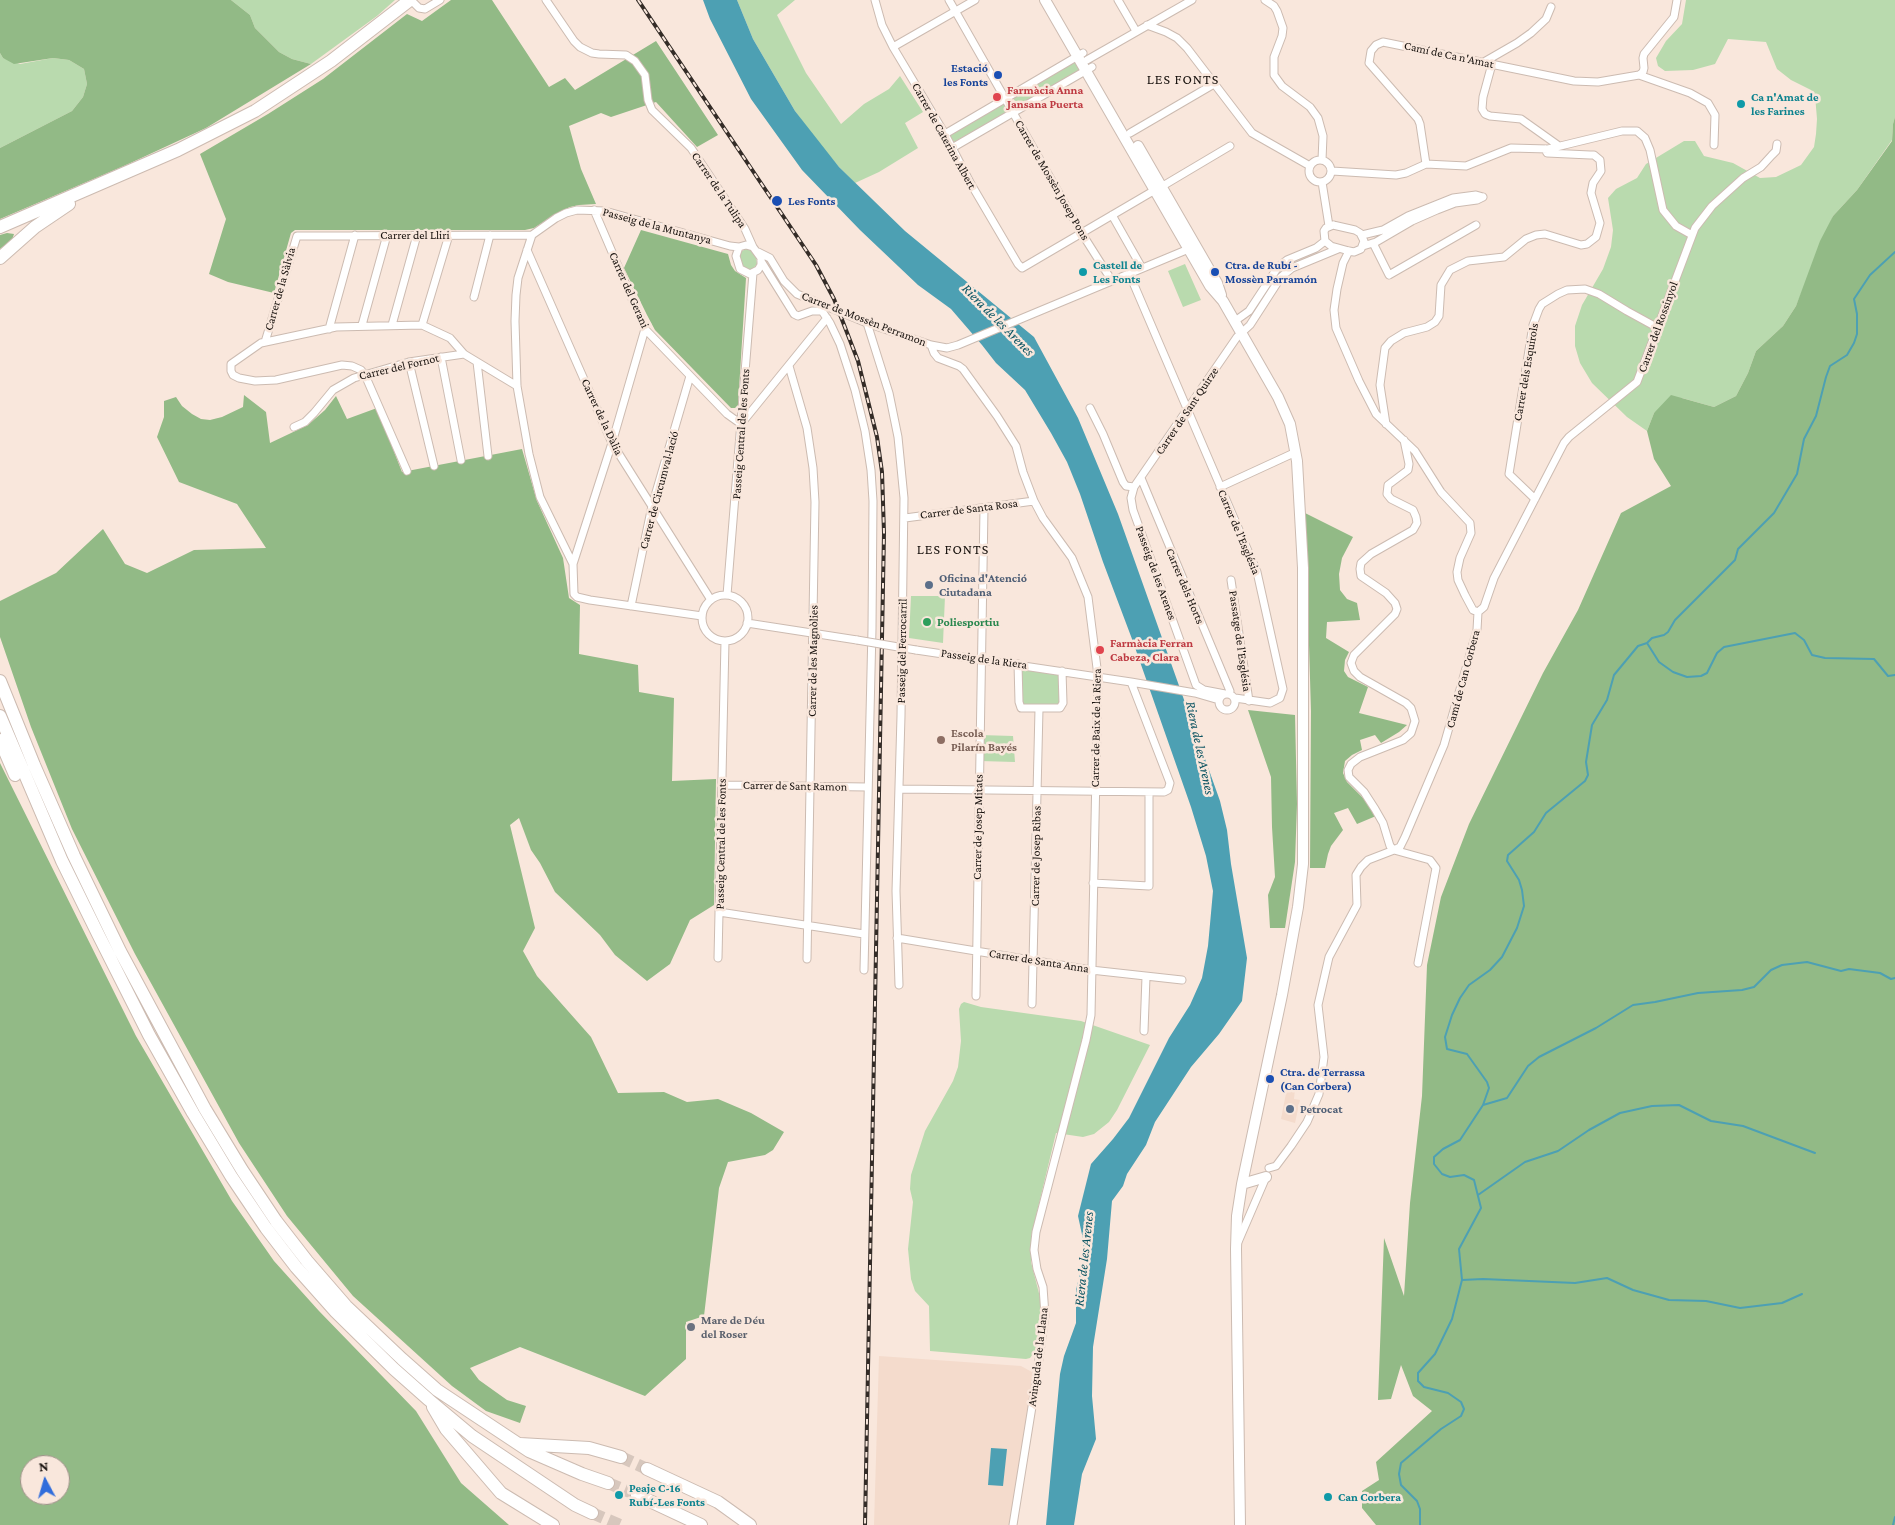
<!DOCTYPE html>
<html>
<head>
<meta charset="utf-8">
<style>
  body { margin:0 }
  #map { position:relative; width:1895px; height:1525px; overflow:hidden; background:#f9e7dc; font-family:"Crimson Pro",serif }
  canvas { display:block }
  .north { position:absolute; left:20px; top:1455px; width:50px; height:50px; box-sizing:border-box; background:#f9e7dc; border:1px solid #9f9189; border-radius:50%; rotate:354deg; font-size:14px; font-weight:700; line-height:20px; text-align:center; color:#17110d }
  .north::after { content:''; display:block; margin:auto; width:18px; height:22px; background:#316ddb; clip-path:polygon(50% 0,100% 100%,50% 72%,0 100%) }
</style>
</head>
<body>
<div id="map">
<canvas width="1895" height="1525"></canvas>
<div class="north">N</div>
</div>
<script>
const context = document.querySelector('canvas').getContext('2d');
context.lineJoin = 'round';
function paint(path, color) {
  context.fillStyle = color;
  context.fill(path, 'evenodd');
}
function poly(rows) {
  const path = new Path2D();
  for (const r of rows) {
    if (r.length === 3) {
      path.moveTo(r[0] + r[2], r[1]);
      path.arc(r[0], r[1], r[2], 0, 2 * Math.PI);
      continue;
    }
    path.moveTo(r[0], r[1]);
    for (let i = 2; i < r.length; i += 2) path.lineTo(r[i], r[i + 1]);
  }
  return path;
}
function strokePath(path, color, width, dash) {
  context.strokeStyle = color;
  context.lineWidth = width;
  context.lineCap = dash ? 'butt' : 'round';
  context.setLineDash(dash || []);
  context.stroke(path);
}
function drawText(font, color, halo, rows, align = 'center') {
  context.font = font + ' "Crimson Pro",serif';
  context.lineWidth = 5;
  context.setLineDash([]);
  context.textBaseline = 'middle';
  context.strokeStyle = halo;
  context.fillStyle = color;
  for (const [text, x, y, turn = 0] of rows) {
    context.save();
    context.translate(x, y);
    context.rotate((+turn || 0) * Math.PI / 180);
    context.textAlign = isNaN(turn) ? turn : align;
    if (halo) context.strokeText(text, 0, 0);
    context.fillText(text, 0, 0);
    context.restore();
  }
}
const built = poly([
  [1287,1088,1295,1089,1294,1099,1300,1100,1295,1123,1281,1119],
  [879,1356,1021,1366,1032,1372,1033,1377,1010,1525,874,1525]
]);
const green = poly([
  [231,0,395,0,377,16,311,64,292,59,279,52,255,28,250,15],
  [737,0,795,0,777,15,806,73,841,124,864,104,889,89,900,76,923,112,905,123,918,148,879,172,855,183,839,167,816,140,795,111,753,39],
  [1686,0,1895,0,1895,117,1893,124,1892,140,1857,190,1833,216,1796,306,1783,326,1756,351,1748,373,1736,396,1714,407,1682,398,1654,413,1647,431,1627,417,1592,383,1580,363,1575,346,1575,326,1582,305,1603,269,1611,247,1613,230,1608,198,1616,189,1637,178,1646,164,1684,141,1695,141,1704,156,1733,163,1760,178,1776,177,1801,165,1814,147,1816,134,1817,119,1815,95,1811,90,1791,80,1777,69,1766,42,1728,39,1715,64,1693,70,1665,71,1658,66,1656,58,1666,41,1682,24],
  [0,53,3,58,20,64,53,58,69,60,84,69,87,84,83,97,72,111,0,148],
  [1077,61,1082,69,1018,106,1013,98],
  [1004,102,1008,110,1008,112,954,142,949,134],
  [746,249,752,250,756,256,757,264,752,270,745,268,740,262,740,252],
  [1185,264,1201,300,1183,307,1168,271],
  [911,596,945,596,943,643,909,638],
  [1018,664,1062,671,1062,705,1021,708],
  [980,735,1013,736,1015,762,980,761],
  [964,1002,981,1007,1081,1021,1150,1045,1117,1110,1109,1122,1094,1134,1083,1137,1056,1133,1031,1237,1031,1262,1042,1305,1041,1324,1036,1350,1030,1358,1026,1359,930,1351,929,1306,915,1291,911,1279,908,1249,913,1202,910,1189,911,1175,925,1131,953,1081,958,1067,961,1041,959,1009,961,1004]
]);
const forest = poly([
  [0,0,231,0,250,15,255,28,279,52,292,59,311,64,206,128,124,166,0,219,0,148,72,111,83,97,87,84,84,69,69,60,53,58,14,64,3,58,0,53],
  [451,0,492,0,549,87,565,78,575,90,656,41,718,135,697,147,656,102,611,117,601,113,569,126,581,169,596,204,579,205,570,207,561,211,534,228,525,230,295,230,291,233,274,293,228,282,209,274,226,219,200,154,268,114,323,79,407,14,422,21],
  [1895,117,1895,1525,1376,1525,1362,1508,1362,1491,1379,1480,1376,1462,1432,1411,1413,1396,1401,1365,1391,1399,1378,1400,1384,1238,1404,1296,1410,1203,1422,1096,1427,965,1441,897,1469,824,1543,673,1578,610,1621,513,1671,486,1654,459,1647,431,1654,413,1671,395,1714,407,1736,396,1748,373,1756,351,1783,326,1796,306,1820,241,1833,216,1857,190,1892,141,1893,124],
  [641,230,728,254,731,265,735,271,746,278,738,405,735,408,731,408,655,330,647,315,624,268],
  [7,233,14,234,12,240,0,249,0,235],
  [244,395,266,412,270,443,308,425,325,410,336,396,347,419,377,408,402,472,522,449,537,501,563,558,569,598,580,605,579,654,638,665,639,692,674,698,672,781,716,779,714,905,690,920,670,964,647,981,615,955,600,935,555,892,540,863,531,850,519,818,510,825,535,928,523,951,537,976,591,1037,618,1093,664,1092,687,1102,718,1099,751,1113,784,1132,773,1150,765,1155,728,1162,719,1188,704,1316,686,1322,686,1359,645,1396,520,1347,470,1368,479,1380,507,1400,526,1406,520,1423,486,1411,452,1386,353,1296,287,1216,239,1143,135,954,72,829,31,727,0,637,0,601,56,573,103,529,125,564,147,573,194,550,266,548,237,504,179,482,157,437,164,417,164,401,176,397,182,406,192,414,201,419,210,420,222,417,243,407],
  [1305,513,1353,537,1342,558,1339,574,1340,590,1347,599,1357,603,1360,620,1327,622,1326,638,1349,652,1345,660,1344,671,1348,677,1368,687,1359,713,1407,725,1399,732,1381,743,1375,735,1360,740,1362,750,1352,755,1345,761,1343,773,1347,782,1366,801,1376,816,1357,824,1348,808,1334,813,1343,830,1331,846,1328,854,1325,868,1310,868,1311,711],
  [1248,710,1295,715,1297,804,1295,862,1285,928,1270,928,1268,895,1275,877,1272,827,1271,777],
  [0,763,136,1036,232,1201,274,1261,319,1311,416,1411,461,1483,509,1525,0,1525],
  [30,1465,60,1465,60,1495,30,1495]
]);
const water = poly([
  [703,0,737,0,753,39,795,111,839,167,905,231,1034,337,1078,418,1118,514,1220,801,1227,830,1231,864,1247,958,1242,1001,1219,1034,1191,1067,1155,1122,1146,1145,1127,1174,1123,1186,1112,1201,1107,1259,1093,1347,1092,1396,1096,1439,1082,1474,1074,1525,1046,1525,1060,1374,1064,1356,1076,1323,1076,1290,1084,1257,1083,1239,1078,1216,1091,1164,1113,1139,1129,1118,1169,1038,1190,1005,1202,978,1208,946,1213,891,1206,856,1191,807,1132,639,1103,562,1080,494,1067,462,1051,433,1025,390,996,363,982,345,951,309,918,285,860,230,802,170,751,99,710,19],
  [991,1448,1007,1449,1003,1486,988,1485]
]);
const stream = poly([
  [1647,643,1659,662,1673,672,1687,677,1701,676,1707,673,1717,653,1724,647,1795,633,1804,640,1812,655,1825,658,1874,659,1888,676,1895,675],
  [1483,1105,1507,1098,1528,1066,1539,1057,1596,1028,1633,1005,1655,1002,1698,993,1742,990,1754,987,1771,970,1782,965,1807,962,1841,971,1849,969,1880,973,1891,979,1895,978],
  [1478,1195,1525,1162,1558,1151,1589,1130,1620,1113,1652,1106,1679,1105,1711,1121,1743,1126,1815,1153],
  [1462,1280,1483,1279,1575,1283,1607,1278,1633,1290,1669,1300,1706,1301,1740,1308,1782,1303,1802,1294],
  [1420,1525,1420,1509,1417,1501,1401,1485,1399,1474,1401,1463,1441,1429,1461,1416,1464,1409,1461,1402,1448,1393,1424,1387,1418,1381,1418,1373,1435,1354,1452,1319,1462,1280,1459,1249,1481,1208,1474,1180,1464,1175,1450,1177,1442,1174,1434,1164,1434,1157,1443,1149,1460,1140,1483,1105,1489,1088,1487,1082,1467,1054,1447,1049,1445,1037,1452,1015,1460,998,1469,985,1490,970,1502,957,1517,928,1524,906,1522,890,1519,880,1507,861,1508,855,1534,832,1546,813,1585,781,1588,775,1586,762,1592,725,1607,700,1614,675,1638,646,1647,643,1652,638,1664,635,1668,632,1675,620,1735,560,1738,549,1774,513,1797,474,1804,439,1816,416,1826,377,1830,366,1847,355,1854,343,1857,334,1857,314,1854,299,1870,275,1895,252],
  [1893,1525,1895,1517]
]);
const highwayTunnel = poly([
  [621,1457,647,1469],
  [608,1483,637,1495],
  [592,1513,620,1525]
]);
const street = poly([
  [411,0,419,8,425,9,440,0],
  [546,0,574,41,580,47,592,53,599,54,626,55,635,61,645,75,648,100,652,110,691,148,745,229,753,247],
  [875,0,882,25,893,47,945,134,971,184,1018,264,1022,268,1155,190],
  [949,0,1081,232,1112,281],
  [1118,0,1136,31],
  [1265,0,1274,6,1277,11,1283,28,1282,36,1274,57,1274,75,1282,86,1310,107,1318,118,1323,136,1322,160],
  [1147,25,1166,32,1177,38,1187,48,1252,133,1310,166],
  [893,47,975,0],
  [1087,60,1192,0],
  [1484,62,1517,43,1531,33,1546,19,1551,7],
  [1492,64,1483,97,1482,109,1485,114,1490,116,1521,119,1559,146],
  [1639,75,1643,72,1644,68,1643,58,1644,54,1674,17,1677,0],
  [1130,133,1214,84],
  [945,134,1083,53],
  [952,148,1092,67],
  [1320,171,11],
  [1426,164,1466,166,1511,148,1548,149,1622,131,1637,131,1645,138,1650,150,1663,210,1676,226,1692,235],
  [1332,171,1396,175,1406,173,1426,164,1420,124,1418,119,1369,63,1371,51,1376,45,1383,42,1574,81,1598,82,1639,75,1690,93,1708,103,1715,115,1714,145],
  [1322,182,1329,226],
  [1161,187,1230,146],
  [594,210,645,329,727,414,741,424,827,318],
  [1112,215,1142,268],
  [1333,225,1355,230,1360,233,1364,241,1361,249,1354,252,1349,251,1331,246,1325,241,1324,231,1326,228,1333,225],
  [1362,235,1383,230,1408,216,1453,198,1476,195,1483,197],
  [1373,243,1389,275,1476,225],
  [1363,246,1376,242,1412,221,1437,210,1455,203,1477,200,1483,197],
  [527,250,612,443,711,600],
  [1349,251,1343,263,1337,289,1334,310,1336,328,1359,381,1376,414,1415,451,1441,492,1470,523,1471,533,1460,558,1457,572,1458,580,1465,595,1473,610,1478,612],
  [758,252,770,258,784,281,797,294,867,323,931,345,947,348,958,345,1191,248],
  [761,261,794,314,798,316,812,311,822,311,830,323,840,344,855,390,865,431,871,470,873,501,872,629,864,970],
  [1129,273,1257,572,1283,689,1280,698,1270,703,1235,698],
  [474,297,490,235],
  [1235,321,1249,311,1278,267,1287,260,1316,248,1325,241],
  [867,323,889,393,898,437,904,498,901,716,896,891,899,985],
  [362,325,387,235],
  [392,325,417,235],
  [422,325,449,235],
  [329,329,355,235],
  [645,329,612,443,573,564,574,594,577,597,590,600,702,616],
  [265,342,297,236,532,235],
  [931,345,934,353,938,358,959,366,963,369,997,416,1016,446,1023,472,1034,501,1043,518,1072,558,1088,597,1098,676,1091,1015,1086,1040,1036,1232,1034,1250,1037,1269,1043,1287,1045,1315,1035,1388,1013,1525],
  [441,357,461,460],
  [409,362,434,466],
  [477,362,488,456],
  [789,366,807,428,813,468,815,502,807,959],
  [1090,408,1103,434,1123,482,1126,486,1134,487,1237,337,1250,325,1281,277,1292,268,1338,249],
  [1386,424,1380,385,1385,348,1391,341,1404,333,1427,327,1435,322,1439,316,1441,285,1450,270,1468,261,1504,257,1526,239,1536,235,1545,234,1581,245,1587,244,1596,237,1600,223,1591,193,1593,183,1601,171,1600,160,1594,155,1590,155,1547,153,1545,149],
  [294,427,305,422,314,413,333,390,354,378,409,362,464,354],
  [1404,440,1409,464,1408,470,1388,485,1387,494,1391,499,1413,510,1416,517,1417,523,1413,530,1371,554,1361,563,1360,569,1361,576,1386,593,1395,603,1397,609,1395,614,1354,655,1351,663,1354,671,1360,677,1406,703,1411,708,1415,721,1411,733,1403,740,1360,757,1351,764,1348,770,1349,777,1364,792,1375,809,1383,823,1390,846,1394,850,1400,847,1405,837,1444,745,1477,630,1478,612],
  [407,471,365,375,361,370,352,366,342,365,276,380,255,381,239,378,233,375,231,371,231,364,261,343,336,327,422,325,450,338,464,354,517,386],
  [1141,478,1230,691,1229,694],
  [1134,487,1131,498,1133,510,1196,685,1204,690,1225,694],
  [1220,487,1296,452],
  [1535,499,1509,474,1533,325,1539,309,1542,304,1558,294,1567,290,1585,289,1599,294,1627,311,1658,328],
  [905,518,1034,501],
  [573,564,540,497,529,454,517,386,515,321,516,295,518,278,532,235,556,218,566,213,577,210,605,211,730,246,739,247,746,245,753,247,761,258,761,265,758,270,750,274,740,269,736,256,739,247],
  [1231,580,1249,701],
  [727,595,753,273],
  [725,618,23],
  [631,606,652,506,690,376],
  [1478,612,1484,607,1494,578,1564,443,1569,437,1637,382,1695,228,1712,206,1743,178,1761,167,1772,155,1776,151,1777,144],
  [747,623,857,640],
  [916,650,1131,682,1195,693,1219,700],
  [1018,664,1019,702,1021,708,1060,708,1063,703,1062,671],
  [1227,702,8],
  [722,785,867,787],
  [900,789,1164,792,1168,790,1170,783,1131,682],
  [1093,883,1149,886,1149,793],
  [719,912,864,934],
  [897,938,1091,970,1182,980],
  [718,958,725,641],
  [976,996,984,508],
  [1032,1004,1039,709],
  [1144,1031,1146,977],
  [1269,1168,1276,1166,1291,1146,1307,1122,1319,1094,1324,1057,1318,1005,1329,957,1357,905,1356,875,1361,867,1368,860,1394,850,1430,860,1436,868,1418,963],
  [1238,1242,1266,1177]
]);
const secondary = poly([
  [1045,0,1210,286,1223,301,1278,397,1290,424,1297,461,1303,568,1303,864,1298,907,1282,995,1242,1184,1237,1216,1236,1249,1240,1525],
  [1138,146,1217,283,1221,295],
  [1242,1184,1266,1177]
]);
const highway = poly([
  [0,227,178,150,255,111,331,61,410,0],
  [0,258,35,227,69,204],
  [0,681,34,765,74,856,120,951,205,1109,242,1170,276,1221,307,1261,346,1306,402,1359,437,1390,529,1451,582,1474,608,1483],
  [0,716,62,861,98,934,149,1035,193,1113,231,1176,266,1228,296,1267,336,1312,394,1369,429,1400,472,1436,575,1505,592,1513],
  [0,740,15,775],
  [433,1407,446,1429,501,1493,553,1525],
  [520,1444,589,1448,621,1457],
  [647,1469,718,1502,750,1525],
  [637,1495,701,1525]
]);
const rail = poly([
  [638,0,816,265,834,299,858,361,877,437,882,472,884,533,865,1525]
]);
const streetBridge = poly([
  [857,640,916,650]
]);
const markers = [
  [998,75,5,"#1a4fb4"],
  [997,97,5,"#e0444e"],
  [1741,104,5,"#0f9aa8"],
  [777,201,6,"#1a4fb4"],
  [1083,272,5,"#0f9aa8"],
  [1215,272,5,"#1a4fb4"],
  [929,585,5,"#5c6f8a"],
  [927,622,5,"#2e9e5b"],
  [1100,650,5,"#e0444e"],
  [941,740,5,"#8d6e63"],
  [1270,1079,5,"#1a4fb4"],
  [1290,1109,5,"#5c6f8a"],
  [691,1327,5,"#6b7280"],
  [619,1495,5,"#0f9aa8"],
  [1328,1497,5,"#0f9aa8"]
];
const streetNames = [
  ["Camí de Ca n'Amat",1449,55,12],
  ["Carrer de Caterina Albert",944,136,61],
  ["Carrer de Mossèn Josep Pons",1052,180,60],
  ["Carrer de la Tulipa",719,190,56],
  ["Passeig de la Muntanya",657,226,15],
  ["Carrer del Lliri",415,235],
  ["Carrer de la Sàlvia",280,289,-74],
  ["Carrer del Gerani",629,290,66],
  ["Carrer de Mossèn Perramon",864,319,21],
  ["Carrer del Rossinyol",1658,327,-70],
  ["Carrer del Fornot",399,367,-13],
  ["Carrer dels Esquirols",1526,372,-80],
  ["Carrer de Sant Quirze",1187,411,-56],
  ["Carrer de la Dàlia",602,417,65],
  ["Passeig Central de les Fonts",741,434,-86],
  ["Carrer de Circumval·lació",659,490,-75],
  ["Carrer de Santa Rosa",969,509,-7],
  ["Carrer de l'Església",1239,532,67],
  ["Passeig de les Arenes",1156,573,70],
  ["Carrer dels Horts",1185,586,67],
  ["Passatge de l'Església",1240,641,82],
  ["Passeig del Ferrocarril",902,651,-89],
  ["Passeig de la Riera",984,659,8],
  ["Carrer de les Magnòlies",813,661,-89],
  ["Camí de Can Corbera",1463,679,-75],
  ["Carrer de Baix de la Riera",1096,728,-89],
  ["Carrer de Sant Ramon",795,786,1],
  ["Carrer de Josep Mitats",978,827,-89],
  ["Passeig Central de les Fonts",721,844,-89],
  ["Carrer de Josep Ribas",1036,856,-89],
  ["Carrer de Santa Anna",1039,961,9],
  ["Avinguda de la Llana",1038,1357,-83]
];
const transitNames = [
  ["Estació",988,68,"right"],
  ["les Fonts",988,82,"right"],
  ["Les Fonts",788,201],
  ["Ctra. de Rubí -",1225,265],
  ["Mossèn Parramón",1225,279],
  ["Ctra. de Terrassa",1280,1072],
  ["(Can Corbera)",1280,1086]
];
const healthNames = [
  ["Farmàcia Anna",1007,90],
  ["Jansana Puerta",1007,104],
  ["Farmàcia Ferran",1110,643],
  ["Cabeza, Clara",1110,657]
];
const cultureNames = [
  ["Ca n'Amat de",1751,97],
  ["les Farines",1751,111],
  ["Castell de",1093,265],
  ["Les Fonts",1093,279],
  ["Peaje C-16",629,1488],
  ["Rubí-Les Fonts",629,1502],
  ["Can Corbera",1338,1497]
];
const serviceNames = [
  ["Oficina d'Atenció",939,578],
  ["Ciutadana",939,592],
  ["Petrocat",1300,1109]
];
const leisureNames = [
  ["Poliesportiu",937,622]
];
const educationNames = [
  ["Escola",951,733],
  ["Pilarín Bayés",951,747]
];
const worshipNames = [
  ["Mare de Déu",701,1320],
  ["del Roser",701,1334]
];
const neighbourhoodNames = [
  ["LES FONTS",1183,80],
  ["LES FONTS",953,550]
];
const waterNames = [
  ["Riera de les Arenes",998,320,45],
  ["Riera de les Arenes",1200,748,78],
  ["Riera de les Arenes",1084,1259,-84]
];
paint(built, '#f4dbcc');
paint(green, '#b9daae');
paint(forest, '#92ba86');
paint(water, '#4da0b3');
strokePath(stream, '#4da0b3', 2);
strokePath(highwayTunnel, '#d7c7bd', 12, [12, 6]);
strokePath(street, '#ccbbb1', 9);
strokePath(secondary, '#ccbbb1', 12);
strokePath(highway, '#ccbbb1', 14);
strokePath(street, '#fff', 7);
strokePath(secondary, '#fff', 10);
strokePath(highway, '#fff', 12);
strokePath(rail, '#342c27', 4);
strokePath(rail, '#f9e7dc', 2, [5.5]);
strokePath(streetBridge, '#ccbbb1', 9, []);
strokePath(streetBridge, '#fff', 7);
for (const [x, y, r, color] of markers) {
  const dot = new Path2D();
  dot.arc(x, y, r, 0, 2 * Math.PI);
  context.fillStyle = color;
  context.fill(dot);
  strokePath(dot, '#f9e7dc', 2);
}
drawText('12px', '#17110d', '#f9e7dc', streetNames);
drawText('bold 12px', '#164399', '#f9e7dc', transitNames, 'left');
drawText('bold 12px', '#be3a42', '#f9e7dc', healthNames, 'left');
drawText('bold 12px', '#0d838f', '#f9e7dc', cultureNames, 'left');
drawText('bold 12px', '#4e5e75', '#f9e7dc', serviceNames, 'left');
drawText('bold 12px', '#27864d', '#f9e7dc', leisureNames, 'left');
drawText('bold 12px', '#785e54', '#f9e7dc', educationNames, 'left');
drawText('bold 12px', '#5b616d', '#f9e7dc', worshipNames, 'left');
context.letterSpacing = '1px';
drawText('14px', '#17110d', '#f9e7dc', neighbourhoodNames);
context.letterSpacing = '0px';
drawText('italic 14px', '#0a5361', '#f9e7dc', waterNames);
</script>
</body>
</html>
